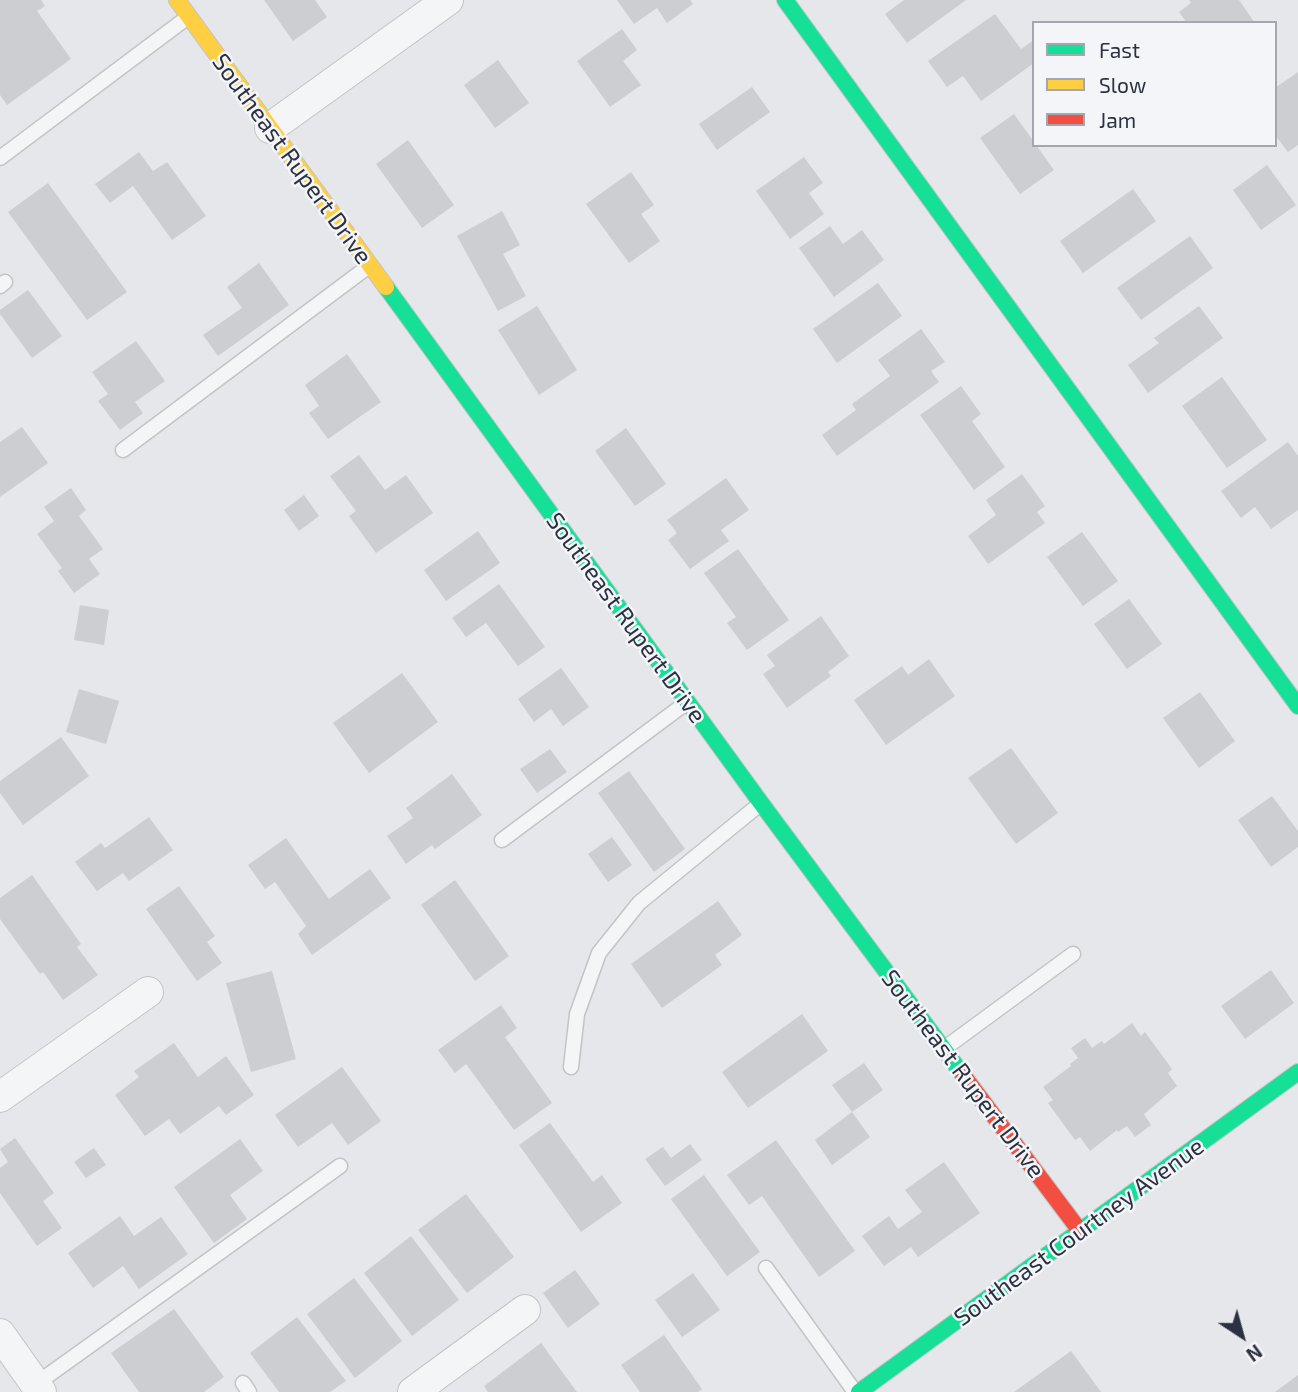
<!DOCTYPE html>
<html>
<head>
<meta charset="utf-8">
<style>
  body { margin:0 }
  #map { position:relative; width:1298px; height:1392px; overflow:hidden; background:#e5e7ea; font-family:"Exo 2",sans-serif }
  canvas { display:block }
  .legend { position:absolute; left:1032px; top:21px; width:245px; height:126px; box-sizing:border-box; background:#f3f5f8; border:2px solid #a3a7af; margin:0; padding:9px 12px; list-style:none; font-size:21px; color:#2c3142 }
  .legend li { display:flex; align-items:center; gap:14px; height:35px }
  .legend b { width:35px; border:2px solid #a3a7af }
  .north { position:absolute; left:1207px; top:1301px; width:70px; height:70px; -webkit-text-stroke:5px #f3f5f8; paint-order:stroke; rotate:144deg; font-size:19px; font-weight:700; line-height:28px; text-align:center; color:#2c3142 }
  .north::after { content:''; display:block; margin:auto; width:24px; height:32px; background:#2c3142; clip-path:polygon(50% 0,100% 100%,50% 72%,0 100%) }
</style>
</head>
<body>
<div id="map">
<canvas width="1298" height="1392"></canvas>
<ul class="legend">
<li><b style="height:9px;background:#16e098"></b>Fast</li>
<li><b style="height:9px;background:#ffcf43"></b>Slow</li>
<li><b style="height:9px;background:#f24e42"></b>Jam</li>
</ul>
<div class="north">N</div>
</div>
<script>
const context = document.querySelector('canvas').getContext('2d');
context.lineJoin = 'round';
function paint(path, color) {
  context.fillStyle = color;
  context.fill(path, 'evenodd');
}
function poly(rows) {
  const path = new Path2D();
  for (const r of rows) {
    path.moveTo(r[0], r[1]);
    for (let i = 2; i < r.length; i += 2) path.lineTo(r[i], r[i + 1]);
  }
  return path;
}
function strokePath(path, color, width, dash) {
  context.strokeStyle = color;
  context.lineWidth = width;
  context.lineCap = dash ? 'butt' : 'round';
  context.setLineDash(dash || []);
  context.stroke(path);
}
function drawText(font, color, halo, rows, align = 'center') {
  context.font = font + ' "Exo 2",sans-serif';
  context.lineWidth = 5;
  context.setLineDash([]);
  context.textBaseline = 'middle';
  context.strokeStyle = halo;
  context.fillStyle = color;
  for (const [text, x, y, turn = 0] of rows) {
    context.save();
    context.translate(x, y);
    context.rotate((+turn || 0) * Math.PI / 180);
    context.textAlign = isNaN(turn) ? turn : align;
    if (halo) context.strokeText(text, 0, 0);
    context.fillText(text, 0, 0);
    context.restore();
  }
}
const building = poly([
  [0,0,41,0,45,6,37,11,71,59,7,105,0,95],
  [264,0,315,0,327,17,293,41],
  [617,0,690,0,693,4,667,23,657,8,634,24],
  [904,0,966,0,907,43,885,14],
  [1189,0,1239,0,1255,23,1187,23,1179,12,1191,3],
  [995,14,1021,49,1034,40,1034,63,981,101,963,76,947,87,928,61],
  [622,29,637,50,623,61,641,85,610,107,577,61],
  [498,60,529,103,495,128,464,85],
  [1298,72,1298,145,1288,152,1275,135,1275,88],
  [752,87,770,112,717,150,699,124],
  [1014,114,1034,142,1034,145,1036,145,1054,170,1020,194,980,138],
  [408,140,454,205,422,228,376,164],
  [139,152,153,171,167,162,206,216,172,240,133,186,110,203,95,184],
  [804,157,823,183,809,193,824,214,790,239,756,191],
  [1267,165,1296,205,1261,230,1233,190],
  [631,172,654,205,641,214,660,241,629,263,586,204],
  [48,183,127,292,87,320,8,212],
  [1133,189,1156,221,1083,273,1060,241],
  [502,211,520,245,503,254,526,296,498,311,457,236],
  [830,226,843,244,862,230,884,260,834,297,799,248],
  [1190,236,1213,268,1141,320,1117,288],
  [259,263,289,305,218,356,203,335,242,308,227,287],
  [878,283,902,316,837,363,813,329],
  [28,290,62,336,32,358,0,314,0,310],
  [537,306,577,370,539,395,498,330],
  [1199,306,1223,338,1148,393,1128,365,1159,343,1154,338],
  [921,329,945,362,931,371,939,382,837,456,822,435,856,410,852,404,890,376,878,360],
  [136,341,165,381,135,402,143,413,120,430,98,401,108,394,92,372],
  [347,354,381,402,328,439,309,413,319,406,305,385],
  [1222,377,1267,440,1227,468,1182,406],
  [961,386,981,414,972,421,1005,467,974,490,920,415],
  [22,427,48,463,0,497,0,442],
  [626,428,666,484,635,506,595,451],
  [1288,442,1298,456,1298,510,1271,529,1255,507,1241,518,1221,491],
  [359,455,385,490,406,475,433,513,376,553,349,516,356,511,330,476],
  [1022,474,1045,506,1037,512,1045,523,988,564,968,536,996,515,986,500],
  [726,478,749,510,721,530,729,541,690,569,668,540,677,533,667,520],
  [71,488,86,510,79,516,103,549,89,559,100,574,74,593,58,571,62,568,37,534,54,521,44,507],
  [304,495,319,516,299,531,284,510],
  [478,531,500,563,446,601,424,570],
  [1082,532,1118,581,1083,606,1047,557],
  [738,549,789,620,747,650,727,623,736,617,704,573],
  [499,584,545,647,518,666,486,623,466,637,452,618],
  [1129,599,1162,644,1127,669,1094,624],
  [80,605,109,610,104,645,74,640],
  [821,616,849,656,828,672,831,676,787,708,763,674,775,666,767,655],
  [929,659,955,696,886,745,854,700,902,666,908,675],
  [561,668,589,707,563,726,551,709,534,722,518,699],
  [402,673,438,722,369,773,333,723],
  [79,689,119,701,106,744,66,732],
  [1200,692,1235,741,1199,768,1163,718],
  [61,737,89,776,23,825,0,793,0,781],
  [1011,748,1058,813,1016,844,968,778],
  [550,749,567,772,537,793,520,769],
  [629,771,685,849,654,872,598,793],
  [452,774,482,815,435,849,432,845,406,864,387,836,413,818,406,808],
  [1272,796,1298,831,1298,847,1271,867,1238,820],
  [149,817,173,850,129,881,123,873,97,891,75,862,101,843,105,848],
  [612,837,632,865,608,882,588,854],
  [286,838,329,899,370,869,391,898,312,955,298,934,306,926,275,882,265,889,248,865],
  [32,875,81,944,77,947,98,975,63,1000,43,972,40,974,0,919,0,898],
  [455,880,509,956,475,981,421,905],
  [179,886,215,936,207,942,222,963,197,981,146,909],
  [718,901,742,935,715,955,722,965,662,1008,631,964],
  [1271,970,1294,1003,1245,1039,1221,1006],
  [272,971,296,1059,251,1072,226,983],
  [501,1005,517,1028,505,1037,552,1103,514,1130,466,1064,455,1073,438,1050],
  [802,1014,828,1051,748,1108,722,1072],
  [1132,1023,1141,1036,1145,1032,1172,1069,1168,1073,1177,1086,1144,1114,1151,1125,1135,1137,1127,1126,1118,1132,1117,1130,1090,1151,1080,1137,1075,1140,1048,1103,1053,1100,1043,1087,1071,1066,1070,1064,1078,1058,1071,1048,1085,1038,1092,1048,1102,1041,1104,1044],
  [174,1043,198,1077,226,1056,254,1095,226,1115,219,1106,180,1134,169,1119,145,1136,115,1095,139,1077,134,1071],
  [864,1063,883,1090,852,1112,870,1137,832,1165,815,1140,852,1112,832,1085],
  [342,1067,381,1121,348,1145,332,1123,298,1147,275,1115],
  [550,1123,593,1182,602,1175,622,1203,581,1232,519,1145],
  [15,1138,54,1193,43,1201,62,1228,37,1246,0,1193,0,1168,8,1162,0,1149],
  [240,1139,263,1171,230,1195,247,1219,214,1243,174,1187],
  [776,1140,855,1251,819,1277,762,1196,749,1205,727,1175],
  [690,1144,702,1160,665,1186,645,1159,663,1147,671,1158],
  [94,1148,106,1165,86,1178,74,1162],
  [944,1162,980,1213,918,1257,911,1247,884,1266,862,1236,889,1216,898,1229,922,1212,905,1190],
  [704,1175,760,1252,727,1276,671,1199],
  [466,1194,514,1257,467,1293,418,1230],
  [120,1216,134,1236,161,1217,188,1254,139,1289,123,1266,93,1288,68,1253],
  [411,1236,459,1300,412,1336,364,1273],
  [575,1270,600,1304,568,1328,543,1293],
  [693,1273,720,1310,682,1337,655,1300],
  [354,1278,402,1341,355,1378,307,1314],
  [174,1309,224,1377,204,1392,139,1392,111,1353],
  [297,1317,346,1381,330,1392,279,1392,250,1353],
  [664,1335,702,1389,698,1392,640,1392,621,1365],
  [541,1343,577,1392,488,1392,484,1386],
  [1071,1351,1101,1392,1014,1392],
  [1298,1375,1298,1392,1275,1392]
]);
const lane = poly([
  [0,158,188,17],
  [0,286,5,282],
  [123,450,369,266],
  [502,840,686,703],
  [945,1048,1073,954],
  [571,1067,577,1014,599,953,639,903,760,804],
  [766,1268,855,1392],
  [243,1383,249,1392],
  [36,1384,340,1166]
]);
const street = poly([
  [270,128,448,0],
  [0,1097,148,992],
  [0,1334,41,1392],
  [413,1392,525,1310]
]);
const fast = poly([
  [785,0,1298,706],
  [386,287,761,803,963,1075],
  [859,1392,1298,1072]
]);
const slow = poly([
  [177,0,386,287]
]);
const jam = poly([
  [963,1075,1080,1231]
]);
const streetNames = [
  ["Southeast Rupert Drive",292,159,54],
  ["Southeast Rupert Drive",626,618,54],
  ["Southeast Rupert Drive",963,1074,53],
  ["Southeast Courtney Avenue",1079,1232,-36]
];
paint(building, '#ccced2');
strokePath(lane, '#c2c4c6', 17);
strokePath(street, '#c2c4c6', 32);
strokePath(fast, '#c2c4c6', 18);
strokePath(slow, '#c2c4c6', 18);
strokePath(jam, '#c2c4c6', 18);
strokePath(lane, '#f4f5f6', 14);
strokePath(street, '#f4f5f6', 30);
strokePath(fast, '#16e098', 16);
strokePath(slow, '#ffcf43', 16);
strokePath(jam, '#f24e42', 16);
drawText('24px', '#2c3142', '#f3f5f8', streetNames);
</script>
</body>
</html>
